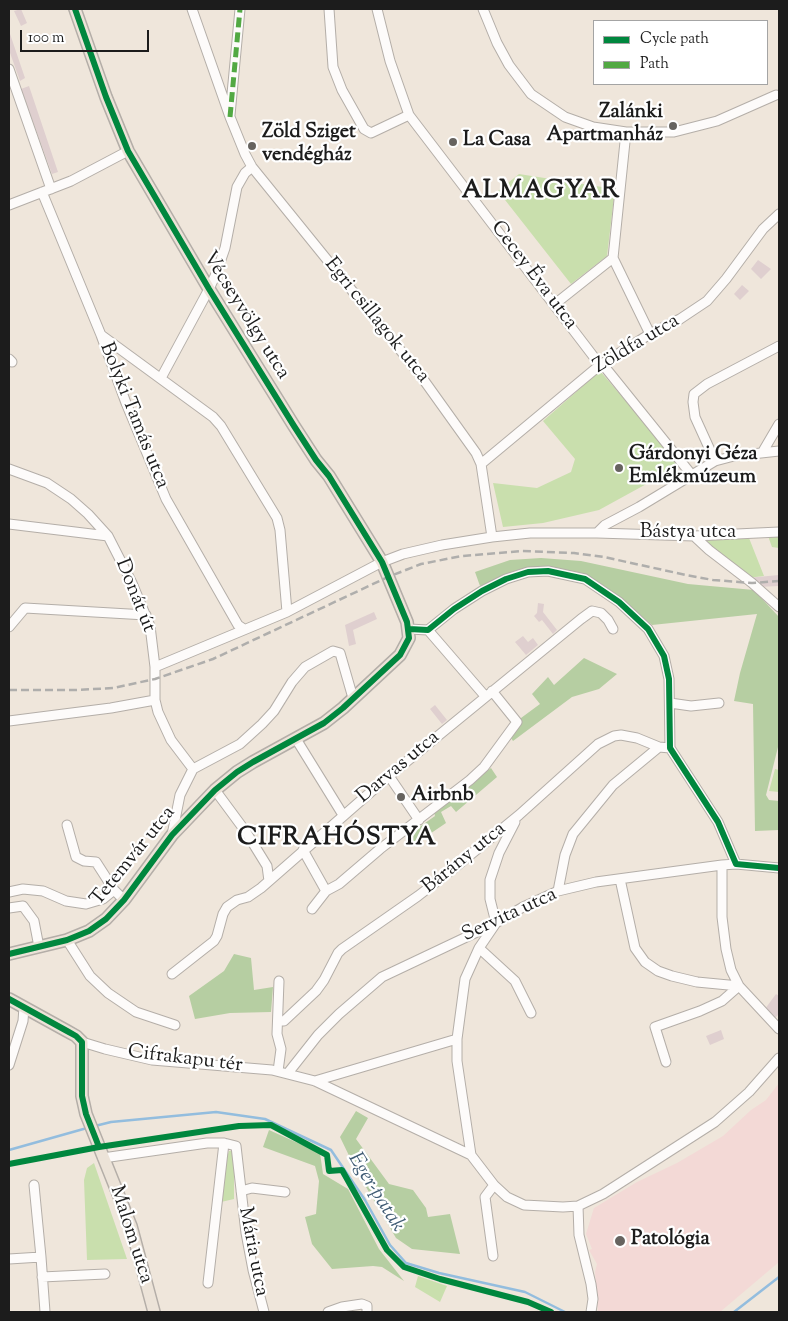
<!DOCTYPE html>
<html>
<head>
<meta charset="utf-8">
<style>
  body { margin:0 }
  #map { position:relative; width:788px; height:1321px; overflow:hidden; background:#efe6db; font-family:"Sorts Mill Goudy",serif }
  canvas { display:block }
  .frame { position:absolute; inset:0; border:10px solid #1c1c1c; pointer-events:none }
  .legend { position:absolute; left:593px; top:20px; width:175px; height:65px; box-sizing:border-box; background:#fff; border:1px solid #a4a4a4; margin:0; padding:6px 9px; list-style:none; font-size:15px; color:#1c1c1c }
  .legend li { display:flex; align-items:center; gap:10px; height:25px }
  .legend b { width:25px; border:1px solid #a4a4a4 }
  .scale { position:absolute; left:20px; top:30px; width:129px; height:22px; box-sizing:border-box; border:2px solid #1c1c1c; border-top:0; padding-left:6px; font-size:15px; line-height:18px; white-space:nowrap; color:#1c1c1c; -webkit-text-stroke:4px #fff; paint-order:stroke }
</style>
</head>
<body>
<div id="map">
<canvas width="788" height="1321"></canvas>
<div class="frame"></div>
<ul class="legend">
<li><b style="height:6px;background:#00873e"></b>Cycle path</li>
<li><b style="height:6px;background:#52a943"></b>Path</li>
</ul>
<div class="scale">100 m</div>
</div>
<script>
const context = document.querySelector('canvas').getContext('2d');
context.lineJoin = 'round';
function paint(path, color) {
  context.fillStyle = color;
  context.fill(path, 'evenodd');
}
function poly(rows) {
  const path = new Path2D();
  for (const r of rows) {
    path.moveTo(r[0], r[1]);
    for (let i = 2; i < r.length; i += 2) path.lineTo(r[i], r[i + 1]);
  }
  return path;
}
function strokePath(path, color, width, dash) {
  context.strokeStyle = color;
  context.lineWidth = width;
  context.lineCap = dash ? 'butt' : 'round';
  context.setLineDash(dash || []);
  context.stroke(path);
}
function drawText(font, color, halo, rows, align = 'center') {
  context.font = font + ' "Sorts Mill Goudy",serif';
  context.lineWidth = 4.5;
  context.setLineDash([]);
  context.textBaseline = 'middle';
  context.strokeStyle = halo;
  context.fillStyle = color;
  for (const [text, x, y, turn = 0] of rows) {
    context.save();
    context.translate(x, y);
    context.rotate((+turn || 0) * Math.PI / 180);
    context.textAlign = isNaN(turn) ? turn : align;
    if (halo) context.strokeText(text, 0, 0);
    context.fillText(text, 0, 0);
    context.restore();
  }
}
const built = poly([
  [779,1083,779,1262,720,1312,598,1312,595,1272,597,1264,589,1250,592,1249,586,1234,594,1208,637,1182,677,1163,723,1136,751,1110,766,1100]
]);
const industrial = poly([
  [21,9,27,23,21,26,14,11],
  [9,31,25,78,20,81,9,50],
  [29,86,58,172,52,174,21,89],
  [758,260,771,269,761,279,751,269],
  [742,285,749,291,740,300,734,294],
  [779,575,779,586,758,587,747,578],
  [538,603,544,604,543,612,557,630,553,634,542,620,539,622,534,616,537,613],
  [374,612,377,619,353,630,356,644,349,646,345,625],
  [523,636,528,642,533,638,538,645,526,655,515,642],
  [435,705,447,720,442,724,430,709],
  [776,994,779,996,779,1014,774,1019,765,1009],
  [721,1030,724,1039,710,1045,706,1036]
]);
const green = poly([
  [519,174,615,189,607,256,571,284,498,191],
  [600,371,681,465,599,510,543,523,503,527,493,483,537,488,571,472,575,459,543,421],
  [779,532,779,548,772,547,768,536,749,538,764,576,747,578,694,536],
  [775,769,779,770,779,792,769,791],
  [229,1151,234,1151,234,1199,221,1202,227,1157],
  [94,1163,127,1259,87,1260,84,1180,87,1168],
  [418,1276,447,1286,440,1302,415,1287]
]);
const forest = poly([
  [541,558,581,561,688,584,754,590,779,617,779,743,766,795,769,800,779,801,779,830,755,831,753,704,734,701,740,673,757,614,652,625,620,599,585,576,548,569,504,577,480,586,475,572,510,560],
  [584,658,617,674,599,689,572,697,513,741,511,738,521,718,540,704,532,694,548,677,554,685],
  [491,768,497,777,456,812,451,806,441,812,446,823,415,844,408,835,435,816,434,812],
  [234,954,251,958,254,990,273,987,271,1012,230,1013,195,1019,189,996,224,971],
  [356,1111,368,1118,356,1139,389,1184,413,1190,426,1208,428,1217,450,1214,460,1254,412,1249,396,1238,356,1170,340,1137],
  [269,1130,320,1153,323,1174,348,1189,379,1249,404,1281,382,1267,373,1266,332,1269,312,1244,305,1217,316,1214,319,1181,315,1166,263,1147]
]);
const stream = poly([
  [95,1126,111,1122,216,1112,265,1119,331,1150,365,1200,390,1245,406,1263,439,1273,525,1292,565,1312],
  [9,1150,87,1128],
  [734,1312,779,1277]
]);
const minor = poly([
  [192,9,230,117,245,154,252,167,418,372,476,453,481,464,492,537],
  [329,9,333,67,342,90,364,129,371,133,409,115],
  [377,9,390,61,409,115,600,365,604,366,691,474],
  [483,9,497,43,509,65,531,94,565,117,593,127,626,132,674,132,717,121,776,95],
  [9,69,51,189],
  [230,115,240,9],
  [42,192,101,335,126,403,166,499,238,625,244,629],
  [9,205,71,181,128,151],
  [613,258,650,334],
  [555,304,613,258,626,132],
  [101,335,213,417,221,426,277,518,280,530,287,612],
  [9,359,12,362],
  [161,378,209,289,216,274,225,248,237,187,245,173,252,167],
  [762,453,779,424],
  [715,461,695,417,693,402,694,394,707,384,779,346],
  [481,464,600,365,650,334,680,319,707,301,726,279,763,229,779,214],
  [9,469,47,483,71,499,88,514,108,536,132,583,150,626,155,667,155,700,158,712,171,740,193,769],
  [9,524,108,536],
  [597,533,605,525,639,507,715,461,734,456,779,451],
  [694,536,709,550,752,583,779,607],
  [9,627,25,608,146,615],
  [409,629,428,630,454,609,482,591,506,579,528,572,548,571,585,579,619,602,648,629,664,656,669,679,670,748,718,822,736,864],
  [428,630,485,696],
  [155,667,287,612,382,562,403,554,442,545,492,537,530,533,597,533,694,536,779,532],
  [670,703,691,706,719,703],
  [9,721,111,708,155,700],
  [296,739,343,815],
  [193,769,240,744,262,724,274,711,292,682,305,667,333,651,340,653,353,698],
  [389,776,419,820],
  [215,790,246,832,267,866,269,881],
  [67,825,76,857,84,861,96,862,114,890,124,900],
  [172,835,180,795,193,769],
  [303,850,326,891],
  [722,865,722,917,726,949,731,970,739,986,779,1029],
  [620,879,635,948,645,962,658,971,672,976,697,982,739,986],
  [558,891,565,855,573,834,613,785,659,747],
  [9,892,23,889,43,891,66,901,86,904,103,899,114,890],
  [9,908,23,906,34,921,39,947],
  [312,909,326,891,339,884,380,849,470,780,484,767,517,722,492,691],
  [496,923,479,948,465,979,457,1039,457,1061,471,1155,494,1185,507,1197,524,1205,563,1207,578,1206,603,1194,715,1122,749,1092,779,1058],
  [496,923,490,899,490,880,499,853,515,822],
  [67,940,90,976,108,993,136,1012,175,1025],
  [479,948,515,981,531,1013],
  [172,974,214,941,217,936,223,914,227,907,237,900,248,897,261,888,389,776,581,619,592,611,601,613,608,620,613,629],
  [278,1021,284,1021,316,991,324,980,338,953,342,949,418,896,453,869,519,815,598,744,614,736,621,735,637,738,659,747,670,748],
  [82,1042,105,1049,152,1060,272,1070,315,1081,471,1155],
  [666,1062,655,1027,700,1011,722,1001,739,986],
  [9,1065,23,1021,24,1007],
  [278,1071,281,1049,277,1034,279,981],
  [288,1073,318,1035,339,1014,382,977,496,923,523,907,558,891,596,882,722,865,736,864,779,868],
  [315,1081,457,1039],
  [103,1158,207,1143,224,1143,236,1146,246,1233,253,1270,264,1312],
  [34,1185,41,1257],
  [241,1191,252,1188,285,1192],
  [578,1206,579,1235,591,1284,593,1299,591,1312],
  [493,1256,485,1197,494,1185],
  [9,1259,41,1257,45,1312],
  [42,1277,105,1274],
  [208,1283,224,1143],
  [328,1312,342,1307,362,1304,367,1306,367,1312]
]);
const major = poly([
  [9,954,67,940,89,931,106,919,124,900,172,835,215,790,237,772,253,762,324,723,343,708,400,655,409,638,407,622,382,562,329,476,316,460,294,426,209,289,128,151,106,97,75,9],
  [9,999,67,1031,76,1036,82,1042,82,1096,86,1114,131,1226,154,1312]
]);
const rail = poly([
  [9,690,76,690,113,688,155,679,213,659,388,577,421,564,462,556,522,551,574,553,604,557,686,575,713,580,752,583,779,581]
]);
const quiet = poly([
  [230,117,240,9]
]);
const cycleway = poly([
  [409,629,428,630,454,609,482,591,506,579,528,572,548,571,585,579,619,602,648,629,664,656,669,679,670,748,718,822,736,864,779,868],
  [9,954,67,940,89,931,106,919,124,900,172,835,215,790,237,772,253,762,324,723,343,708,400,655,409,638,407,622,382,562,329,476,316,460,294,426,209,289,128,151,106,97,75,9],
  [9,999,67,1031,76,1036,82,1042,82,1096,86,1114,99,1147],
  [9,1164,99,1147,239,1126,271,1125,327,1155,329,1171,342,1170,387,1250,404,1267,440,1279,528,1302,551,1312]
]);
const markers = [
  [673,126,5,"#66635f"],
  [453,142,5,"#66635f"],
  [252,146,5,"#66635f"],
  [619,468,5,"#66635f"],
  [401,797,5,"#66635f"],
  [620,1241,6,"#66635f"]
];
const poiNames = [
  ["Zalánki",663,114,"right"],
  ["Apartmanház",663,137,"right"],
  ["Zöld Sziget",262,134],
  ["vendégház",262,157],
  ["La Casa",463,142],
  ["Gárdonyi Géza",629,456],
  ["Emlékmúzeum",629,479],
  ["Airbnb",411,797],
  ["Patológia",631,1241]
];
const streetNames = [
  ["Cecey Éva utca",533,276,53],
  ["Vécseyvölgy utca",245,316,58],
  ["Egri csillagok utca",376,321,51],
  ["Zöldfa utca",637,345,-31],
  ["Bolyki Tamás utca",133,416,68],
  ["Bástya utca",688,534],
  ["Donát út",134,596,68],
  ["Darvas utca",399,768,-40],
  ["Tetemvár utca",134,857,-51],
  ["Bárány utca",465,859,-39],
  ["Servita utca",510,916,-25],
  ["Cifrakapu tér",185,1060,7],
  ["Malom utca",130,1235,72],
  ["Mária utca",252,1252,79]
];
const waterNames = [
  ["Eger-patak",375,1193,58]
];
const districtNames = [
  ["ALMAGYAR",541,193],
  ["CIFRAHÓSTYA",337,840]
];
paint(built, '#f3d9d6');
paint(industrial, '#dfcfcf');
paint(green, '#c9dfad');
paint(forest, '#b6cea2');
strokePath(stream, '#93bdde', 2.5);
strokePath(minor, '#b4aea8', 11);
strokePath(major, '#b4aea8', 14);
strokePath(minor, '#fdfbfa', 9);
strokePath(major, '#ece3d8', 11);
strokePath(rail, '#afaeac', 2.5, [8, 4]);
strokePath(quiet, '#52a943', 5, [10, 5]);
strokePath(cycleway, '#00873e', 6);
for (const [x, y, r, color] of markers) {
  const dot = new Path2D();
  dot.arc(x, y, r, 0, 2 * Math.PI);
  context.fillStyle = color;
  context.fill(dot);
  strokePath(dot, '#fff', 2);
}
drawText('bold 20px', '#1c1c1c', '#fff', poiNames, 'left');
drawText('20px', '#1c1c1c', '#fff', streetNames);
drawText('italic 21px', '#405c74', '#fff', waterNames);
context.letterSpacing = '1px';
drawText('bold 25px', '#1c1c1c', '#fff', districtNames);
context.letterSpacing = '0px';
</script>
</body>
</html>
